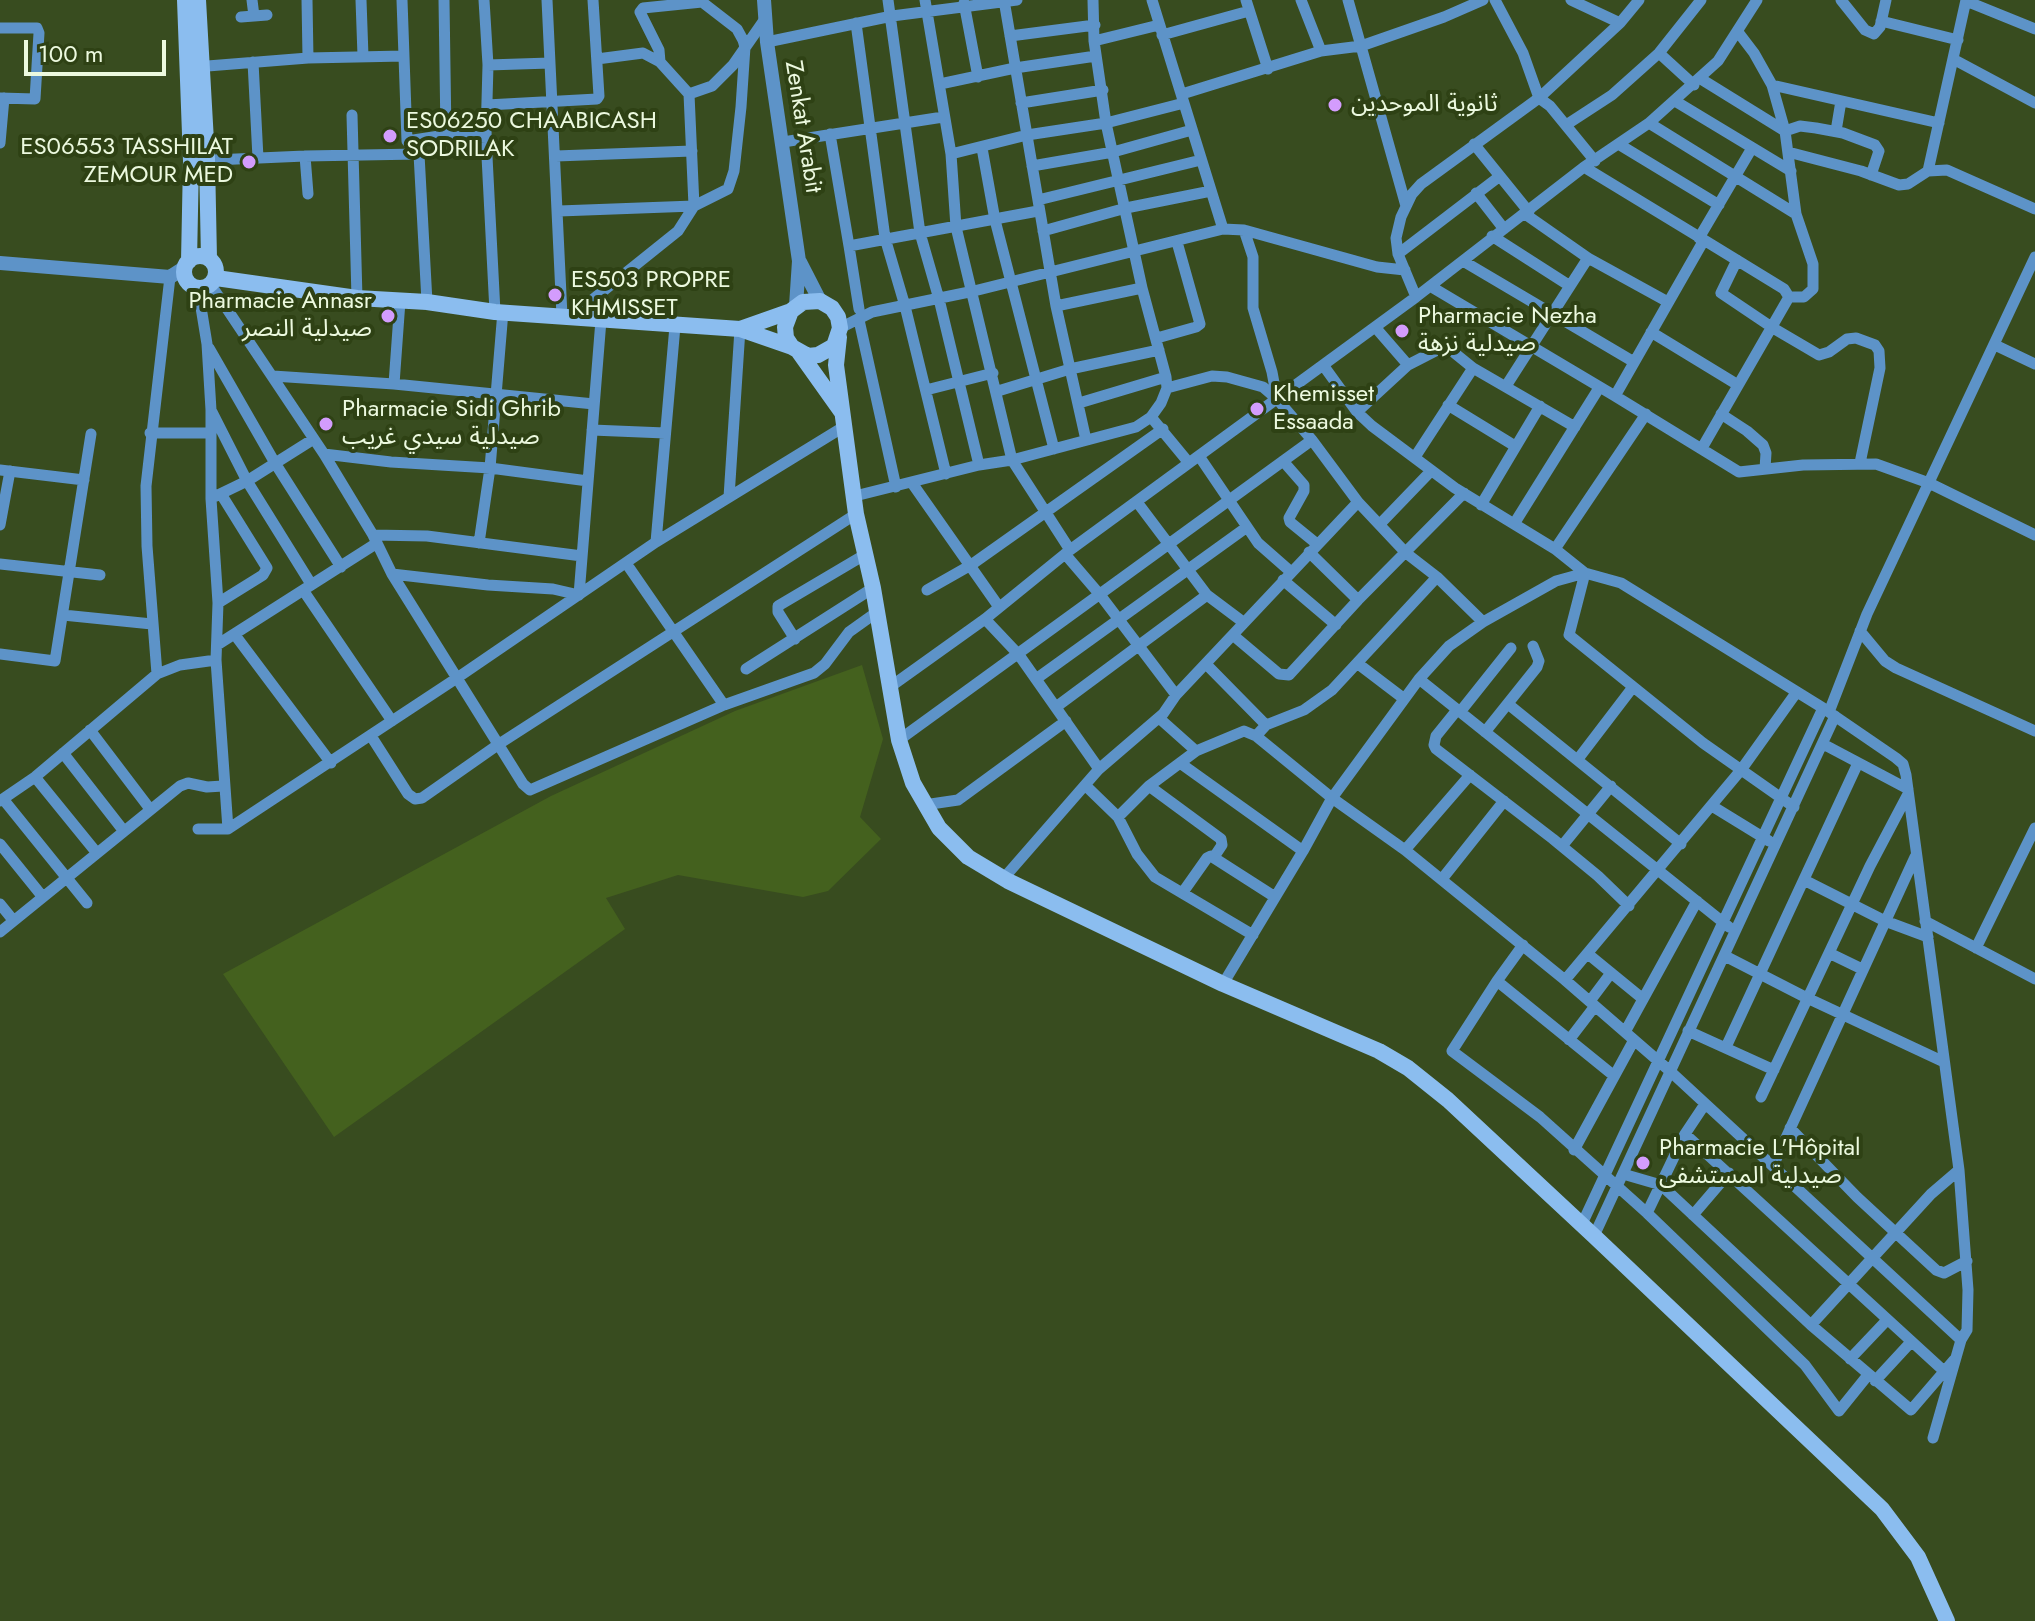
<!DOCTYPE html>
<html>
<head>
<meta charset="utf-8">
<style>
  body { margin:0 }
  #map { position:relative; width:2035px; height:1621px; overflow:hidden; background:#384c1f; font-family:Jost,sans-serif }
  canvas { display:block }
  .scale { position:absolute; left:24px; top:40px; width:142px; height:36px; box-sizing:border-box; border:4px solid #ecf9df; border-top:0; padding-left:10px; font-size:24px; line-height:28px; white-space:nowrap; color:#ecf9df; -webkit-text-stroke:6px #2e4114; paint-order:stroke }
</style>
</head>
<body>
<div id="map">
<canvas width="2035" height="1621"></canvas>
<div class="scale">100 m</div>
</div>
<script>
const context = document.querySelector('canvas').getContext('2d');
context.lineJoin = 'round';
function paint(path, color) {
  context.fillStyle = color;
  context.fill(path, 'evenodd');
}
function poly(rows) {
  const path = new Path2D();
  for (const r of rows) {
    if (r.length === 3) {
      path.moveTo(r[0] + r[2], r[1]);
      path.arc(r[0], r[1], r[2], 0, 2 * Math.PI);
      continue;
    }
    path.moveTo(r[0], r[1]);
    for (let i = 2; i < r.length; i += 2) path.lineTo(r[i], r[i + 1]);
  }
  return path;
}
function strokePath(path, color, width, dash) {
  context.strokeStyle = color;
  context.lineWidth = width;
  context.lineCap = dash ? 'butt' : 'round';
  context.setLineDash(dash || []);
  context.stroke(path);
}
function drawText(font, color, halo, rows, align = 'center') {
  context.font = font + ' Jost,"Noto Sans Arabic",sans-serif';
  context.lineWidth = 8;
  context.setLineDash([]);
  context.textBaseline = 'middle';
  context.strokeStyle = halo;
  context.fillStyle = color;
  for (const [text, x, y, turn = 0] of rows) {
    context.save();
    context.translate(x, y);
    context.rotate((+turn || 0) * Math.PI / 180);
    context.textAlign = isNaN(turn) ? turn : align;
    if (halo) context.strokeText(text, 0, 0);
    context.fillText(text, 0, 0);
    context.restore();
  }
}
const green = poly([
  [862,665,883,739,860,817,881,839,828,891,803,897,678,875,606,898,625,929,334,1137,223,974,551,796,735,711]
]);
const minor = poly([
  [252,0,254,16],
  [307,0,308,58],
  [361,0,363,56],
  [402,0,407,141,419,154,427,302],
  [444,0,446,135],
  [484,0,488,65,486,137,495,312],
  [547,0,562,316],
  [888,0,920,233,939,299,979,465],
  [925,0,951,154,956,227,1012,460,1070,550],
  [1004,0,1056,306,1086,440],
  [1152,0,1223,229],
  [1246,0,1268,69],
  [1301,0,1321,51],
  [1348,0,1406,206],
  [1495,0,1523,53,1539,98,1620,23,1639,0],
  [1571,0,1620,23],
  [1841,0,1865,30,1874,34,1880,27,1886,0],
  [1966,1,2035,29],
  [964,3,978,77],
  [241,17,267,15],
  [1881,21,1958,40],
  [856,23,885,238,905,306,946,474],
  [0,28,37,28,39,33,35,99,0,98],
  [1738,32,1754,53,1772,85,1785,131,1796,214,1813,264,1813,289,1804,297,1789,297],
  [1162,35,1249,11],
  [1010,36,1095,25],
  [1094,41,1159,25],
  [767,42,892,16,1017,0],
  [1659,53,1694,85],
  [1953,59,2035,103],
  [253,62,258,158],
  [488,65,550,63],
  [195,67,308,58,404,56],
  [1701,79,1785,131,1800,126,1816,128,1843,133,1875,145,1879,151,1871,175],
  [940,84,1015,68,1096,56],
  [1772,85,1939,123],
  [689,94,712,86,733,65,765,19],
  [1182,94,1321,51,1361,46,1444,17,1483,0],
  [1675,101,1791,171],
  [1021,103,1103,90],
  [487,105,597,99,599,96,593,0],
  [352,115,357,298],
  [1649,123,1796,214],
  [1566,125,1612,95,1659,53,1701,0],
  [1836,131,1841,101],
  [830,134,849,246,1038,211],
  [407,141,446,135,486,137],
  [783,142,943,117],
  [0,143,4,98],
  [1474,144,1529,212],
  [1620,145,1719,205],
  [982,148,995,220,1054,449],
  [1788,152,1861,171,1899,185,1908,184,1928,171,1947,170,2035,209],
  [951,154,1027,135,1106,123,1184,103],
  [305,156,308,194],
  [556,156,692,151],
  [191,161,305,156,419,154],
  [1032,166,1113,152,1192,130],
  [1928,171,1966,0],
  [1476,193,1504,229],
  [1038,200,1201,160],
  [559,211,694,206,728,189,734,171,741,107,745,47,743,40,737,29,702,2,643,8,640,12,659,50,660,62],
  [1525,214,1588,258,1668,302],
  [1244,230,1253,257,1253,308,1272,372,1277,399],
  [1043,231,1126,208,1211,191],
  [1492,236,1570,286],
  [1699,238,1752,148],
  [849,246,859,309],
  [1398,254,1500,176],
  [1737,260,1721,293,1773,328,1819,355,1829,352,1847,339,1856,338,1875,345,1879,351,1880,368,1860,463],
  [1463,261,1634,362],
  [211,285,324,454,373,535,392,574,523,784,530,790,724,705,814,673,825,664,849,632,877,612],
  [1430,286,1615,396,1704,240,1584,167],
  [198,289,207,344,211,410,211,499,218,603,216,660,228,829],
  [1416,297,1398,254,1396,238,1401,217,1412,194,1421,184,1539,98,1550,106,1595,161],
  [1056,306,1142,288],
  [572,316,678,231,694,206,689,94,660,62,643,53,597,59],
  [859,320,896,487],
  [1375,327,1408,365],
  [840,328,872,312,974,291,1223,229,1244,230,1377,267,1405,270],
  [1651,332,1738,385],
  [1157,338,1196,327,1200,324,1177,242],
  [1995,345,2035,364],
  [209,348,275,463,341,567],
  [1323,365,1357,412,1372,426,1455,488,1555,549,1585,573,1569,635,1703,743,1794,807],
  [273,376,394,384,594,404],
  [394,384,400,301],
  [1506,386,1588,258],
  [1167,388,1212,376,1227,377,1263,387,1277,399,1312,440,1358,502,1406,553,1437,577,1483,622],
  [926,390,993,373],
  [998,391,1070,369,1159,350],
  [1615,396,1739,472,1803,465,1876,464,1929,483,2035,535],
  [1079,403,1166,377],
  [1448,405,1515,446],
  [212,412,247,481,311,584],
  [1357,412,1408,365,1443,347,1452,351,1473,368,1575,427],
  [1721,414,1747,431,1763,445,1766,453,1765,469],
  [1151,417,1189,463],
  [592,430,665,433],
  [150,433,210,433],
  [1702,448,1789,297,1784,289,1704,240],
  [324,454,391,462,490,468,588,481],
  [1199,456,1258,543,1291,572],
  [1415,457,1473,368],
  [1283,461,1304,485,1304,491,1289,518,1290,522,1317,544],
  [0,470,84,480],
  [912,483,999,607],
  [216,496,247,481,312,440],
  [855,496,979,465,1012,460,1136,427,1151,417,1161,403,1167,388,1166,377,1142,288,1106,123,1094,41,1093,0],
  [729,497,740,329],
  [1137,502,1207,595,1243,622],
  [1481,505,1540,406],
  [1380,524,1431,471],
  [1514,524,1599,388],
  [0,525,10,471],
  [373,535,427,536,582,556],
  [656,542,675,326],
  [479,543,490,468,503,311],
  [1555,549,1646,414],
  [1309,552,1358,600],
  [1065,554,1101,596,1176,695,1358,502],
  [626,563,724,705],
  [0,564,100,575],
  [392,574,488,585,553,589,579,595,601,320],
  [1283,580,1336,625],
  [303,590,392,721],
  [927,590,971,565,1163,429],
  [218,603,263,575,267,568,221,494],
  [63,615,152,624],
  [985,619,1019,655,1099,769,1163,714,1176,695],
  [1860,631,1885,661,1896,668,2035,731],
  [235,635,331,763],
  [1234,636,1279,674,1289,675,1358,600,1464,493],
  [795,639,778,612,778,606,866,554],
  [217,645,377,543],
  [0,654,55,661,91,434],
  [1357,663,1403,698],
  [1206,664,1266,725],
  [746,669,873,588],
  [157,674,147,546,146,486,170,277],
  [1036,679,1247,527],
  [1419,679,1729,927],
  [890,687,985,619,1070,550,1416,297,1584,167,1649,123,1718,61,1757,0],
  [1508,704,1681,844],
  [1056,707,1207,595],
  [1457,710,1436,736,1434,745,1436,749,1553,839,1598,876,1629,906],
  [1460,712,1511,648],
  [1829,712,1867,614,2035,257],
  [1159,718,1196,751],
  [90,730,150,809],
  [1485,732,1537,667,1539,661,1533,646],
  [371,736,408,794,415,799,422,798,499,744,856,514],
  [1256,736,1266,725,1304,710,1332,690,1437,577],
  [899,740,1312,440],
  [1823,744,1908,789],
  [63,753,123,830],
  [1578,759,1633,687],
  [1180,763,1303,851],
  [1099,769,1085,785,1118,817],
  [35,777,96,852],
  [1149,786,1221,839,1222,845,1214,857],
  [3,799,87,903],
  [0,801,35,777,157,674,180,665,216,660],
  [924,805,958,800,1066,721],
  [1712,806,1769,841],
  [198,829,228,829,457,678,656,542,845,426],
  [0,844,42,896],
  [1562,846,1611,786],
  [1405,850,1470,775],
  [1003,879,1085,785],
  [1442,879,1504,801],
  [1804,880,1885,921,1928,937],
  [1183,892,1207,858,1211,856,1275,897],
  [0,904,13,920],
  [1925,921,2035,979],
  [0,932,180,786,188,783,207,787,223,786],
  [1253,935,1155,877,1137,854,1118,817,1149,786,1196,751,1244,731,1256,736,1332,798,1405,850,1565,980,1671,1072,1961,1340],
  [1523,945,1497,981,1452,1051,1540,1117,1647,1213,1805,1365,1839,1411,1868,1375],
  [1976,948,2035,828],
  [1829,953,1862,969],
  [1588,954,1643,999],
  [1725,956,1805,997,1944,1062],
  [1565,980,1741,770,1796,693],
  [1497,981,1613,1075],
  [1223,984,1303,851,1332,798,1419,679,1449,646,1483,622,1556,581,1585,573,1621,583,1823,708,1896,758,1903,764,1906,775,1959,1170,1968,1290,1967,1330,1961,1340,1933,1438],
  [1590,1001,1611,973],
  [1688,1031,1774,1070],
  [1625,1032,1697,901],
  [1569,1040,1595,1006],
  [1726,1047,1858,763],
  [1761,1097,1870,866,1908,794],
  [1790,1128,1857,1197,1936,1270,1944,1273,1967,1261],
  [1685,1134,1945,1372],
  [1574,1150,1634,1040],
  [1773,1166,1915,857],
  [1623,1174,1661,1185,1811,1325,1911,1410,1954,1360],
  [1647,1213,1685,1134,1705,1104],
  [1693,1215,1729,1173],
  [1582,1224,1823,708],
  [1594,1236,1835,716],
  [1811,1325,1931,1194,1959,1170],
  [1850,1359,1887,1320],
  [1875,1381,1911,1342]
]);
const tertiary = poly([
  [764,0,767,42,799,261,796,306],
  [800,262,820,301],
  [0,263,170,277,184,268]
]);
const secondary = poly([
  [185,0,191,161,189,261],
  [198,0,207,159,209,259],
  [200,272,16],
  [216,278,357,298,427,302,495,312,740,329,792,347],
  [740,329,791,311,803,302,820,301,832,308,838,317,840,328,834,346,818,355,808,356,792,347,786,338,785,327,791,311],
  [839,337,836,365,856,514,873,588,899,740,913,783,939,828,968,857,1008,881,1223,984,1379,1051,1408,1068,1448,1100,1594,1236,1882,1509,1918,1557,1947,1621],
  [799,352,841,411]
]);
const markers = [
  [1335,105,8,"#d39cfd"],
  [390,136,8,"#d39cfd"],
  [249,162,8,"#d39cfd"],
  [555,295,8,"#d39cfd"],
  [388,316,8,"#d39cfd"],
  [1402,331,8,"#d39cfd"],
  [1257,409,8,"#d39cfd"],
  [326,424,8,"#d39cfd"],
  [1643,1163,8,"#d39cfd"]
];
const poiNames = [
  ["ثانوية الموحدين",1351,105],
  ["ES06250 CHAABICASH",406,122],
  ["SODRILAK",406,150],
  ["ES06553 TASSHILAT",233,148,"right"],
  ["ZEMOUR MED",233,176,"right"],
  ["ES503 PROPRE",571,281],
  ["KHMISSET",571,309],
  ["Pharmacie Annasr",372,302,"right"],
  ["صيدلية النصر",372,330,"right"],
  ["Pharmacie Nezha",1418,317],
  ["صيدلية نزهة",1418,345],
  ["Khemisset",1273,395],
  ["Essaada",1273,423],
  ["Pharmacie Sidi Ghrib",342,410],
  ["صيدلية سيدي غريب",342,438],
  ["Pharmacie L'Hôpital",1659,1149],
  ["صيدلية المستشفى",1659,1177]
];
const streetNames = [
  ["Zenkat Arabit",802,127,81]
];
paint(green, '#44611e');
strokePath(minor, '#5d93c8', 11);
strokePath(tertiary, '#5d93c8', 14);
strokePath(secondary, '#8bbdef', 16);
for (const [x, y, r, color] of markers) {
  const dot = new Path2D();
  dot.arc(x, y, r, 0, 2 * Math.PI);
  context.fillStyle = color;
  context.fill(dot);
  strokePath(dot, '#2e4114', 3);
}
drawText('24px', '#ecf9df', '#2e4114', poiNames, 'left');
drawText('24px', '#ecf9df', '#2e4114', streetNames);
</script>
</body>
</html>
